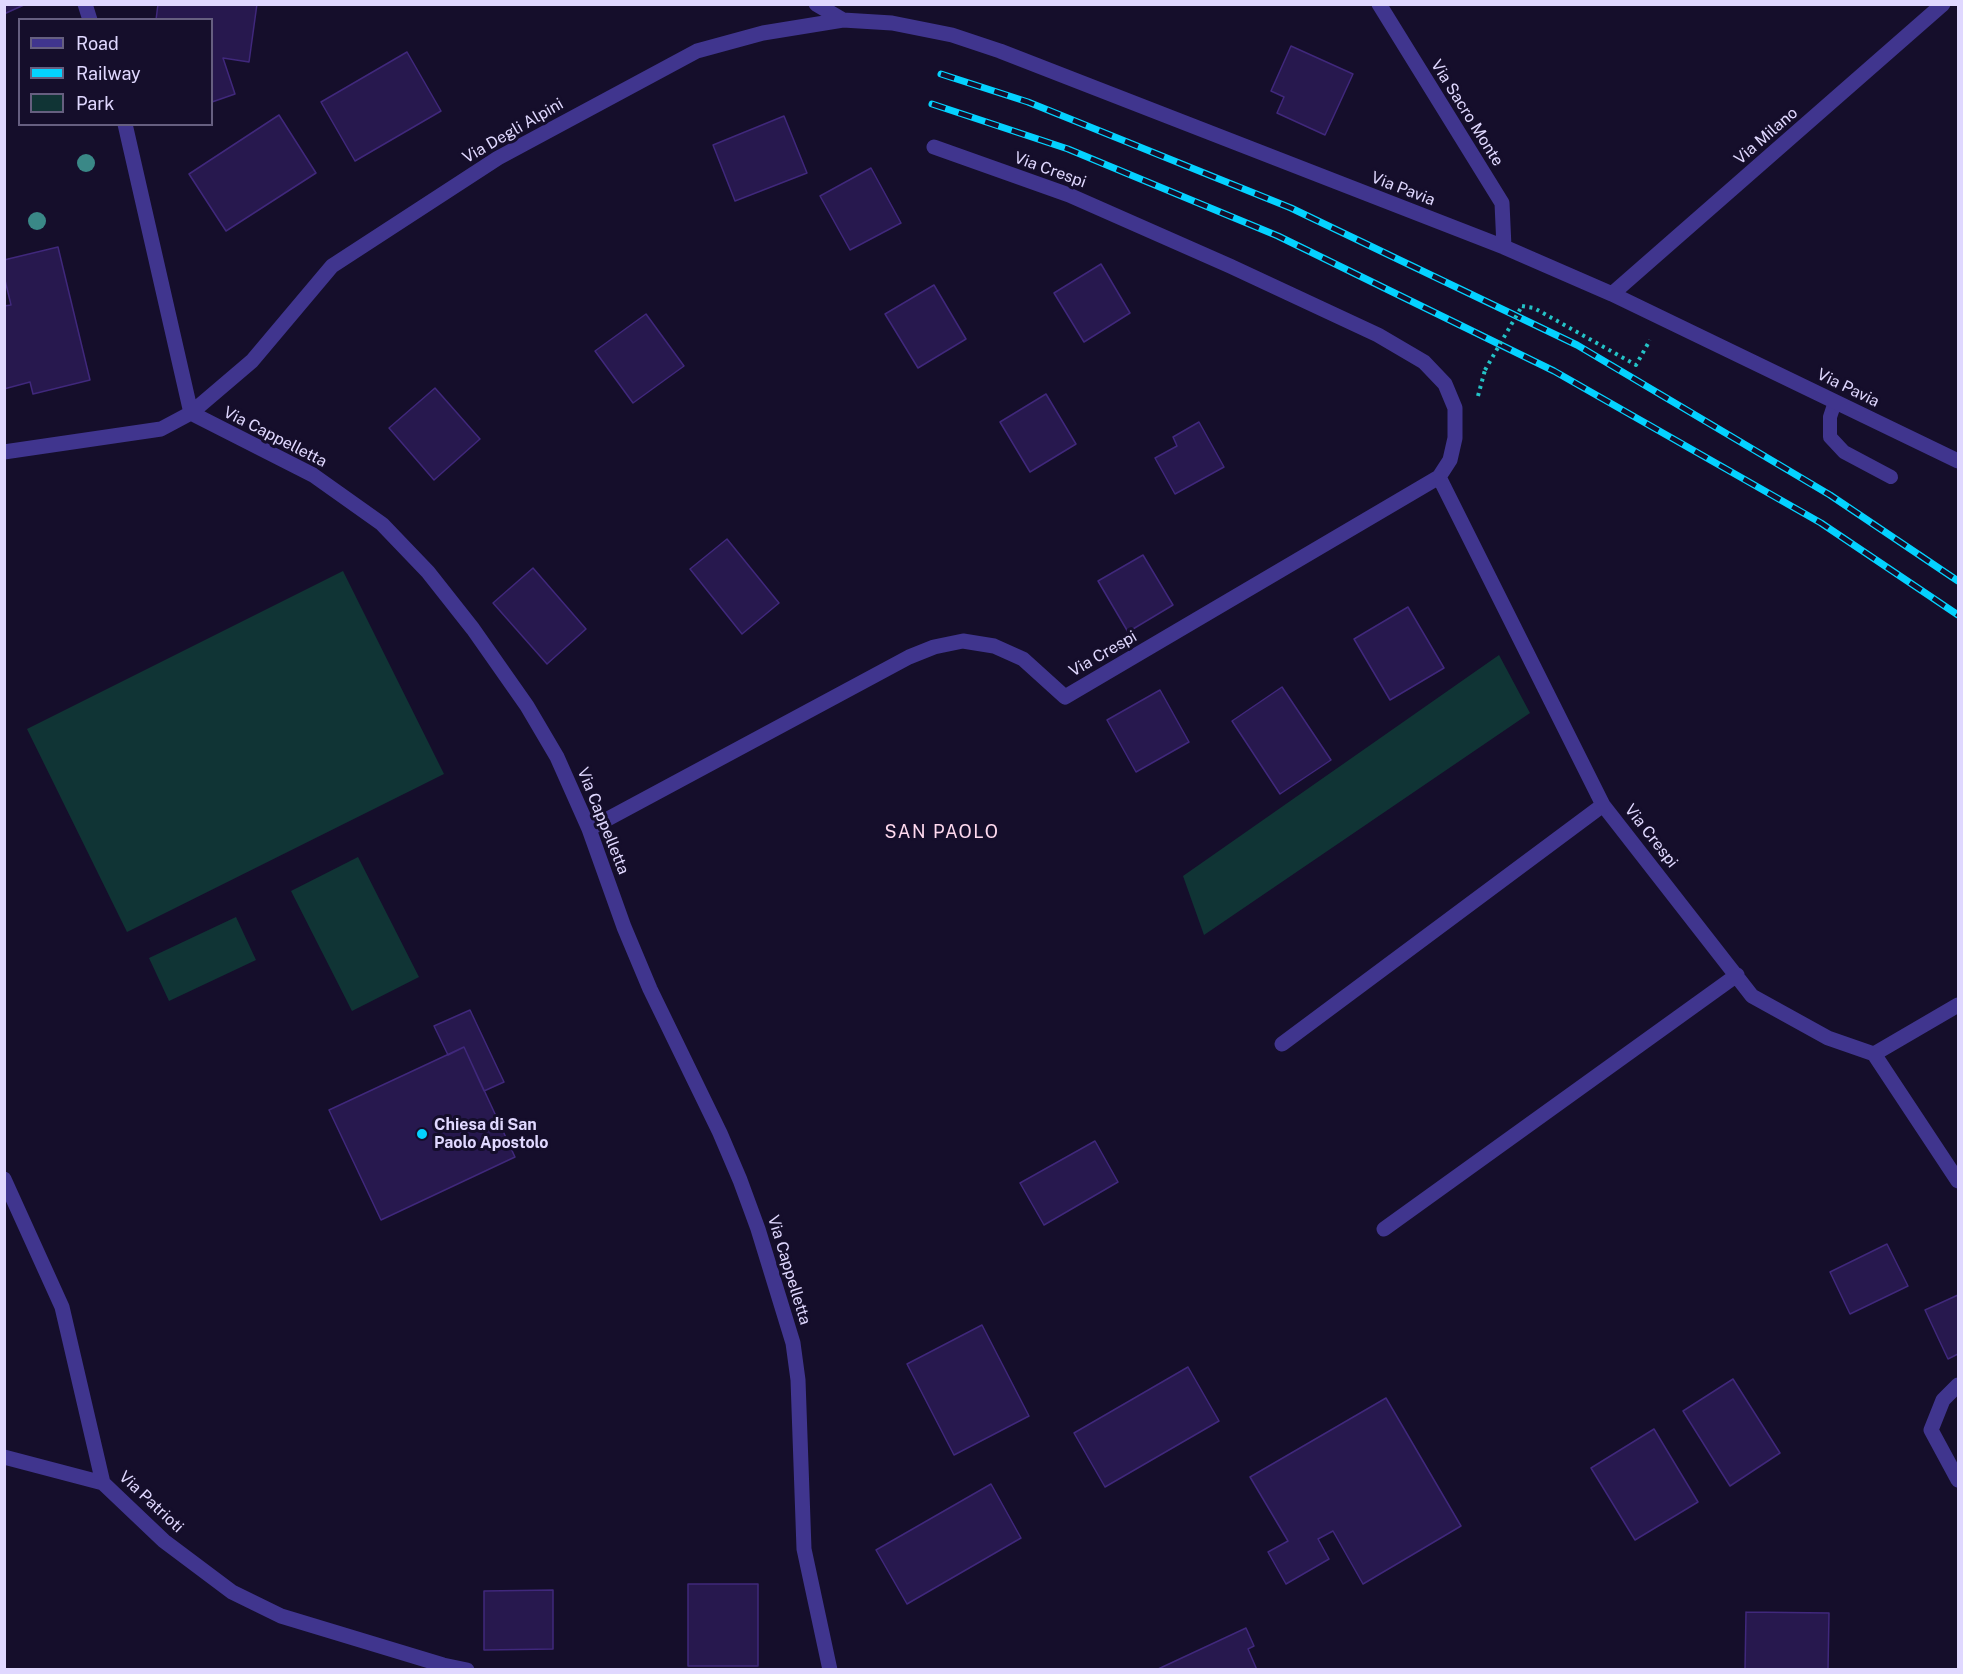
<!DOCTYPE html>
<html>
<head>
<meta charset="utf-8">
<style>
  body { margin:0 }
  #map { position:relative; width:1963px; height:1674px; overflow:hidden; background:#150e2b; font-family:"Public Sans",sans-serif }
  canvas { display:block }
  .frame { position:absolute; inset:0; border:6px solid #e0d8ff; pointer-events:none }
  .legend { position:absolute; left:18px; top:18px; width:195px; height:108px; box-sizing:border-box; background:#150e2b; border:2px solid #665f80; margin:0; padding:8px 10px; list-style:none; font-size:18px; color:#e0d8ff }
  .legend li { display:flex; align-items:center; gap:12px; height:30px }
  .legend b { width:30px; border:2px solid #665f80 }
</style>
</head>
<body>
<div id="map">
<canvas width="1963" height="1674"></canvas>
<div class="frame"></div>
<ul class="legend">
<li><b style="height:8px;background:#40358e"></b>Road</li>
<li><b style="height:8px;background:#04d2ff"></b>Railway</li>
<li><b style="height:16px;background:#103435"></b>Park</li>
</ul>
</div>
<script>
const context = document.querySelector('canvas').getContext('2d');
context.lineJoin = 'round';
function paint(path, color) {
  context.fillStyle = color;
  context.fill(path, 'evenodd');
}
function poly(rows) {
  const path = new Path2D();
  for (const r of rows) {
    path.moveTo(r[0], r[1]);
    for (let i = 2; i < r.length; i += 2) path.lineTo(r[i], r[i + 1]);
  }
  return path;
}
function strokePath(path, color, width, dash) {
  context.strokeStyle = color;
  context.lineWidth = width;
  context.lineCap = dash ? 'butt' : 'round';
  context.setLineDash(dash || []);
  context.stroke(path);
}
function drawText(font, color, halo, rows, align = 'center') {
  context.font = font + ' "Public Sans",sans-serif';
  context.lineWidth = 6;
  context.setLineDash([]);
  context.textBaseline = 'middle';
  context.strokeStyle = halo;
  context.fillStyle = color;
  for (const [text, x, y, turn = 0] of rows) {
    context.save();
    context.translate(x, y);
    context.rotate((+turn || 0) * Math.PI / 180);
    context.textAlign = isNaN(turn) ? turn : align;
    if (halo) context.strokeText(text, 0, 0);
    context.fillText(text, 0, 0);
    context.restore();
  }
}
const green = poly([
  [343,571,444,774,127,932,27,729],
  [1499,655,1530,713,1204,935,1183,876],
  [358,857,419,977,352,1011,291,891],
  [236,917,256,960,169,1001,149,958]
]);
const building = poly([
  [4,4,26,4,4,14,4,4],
  [158,4,257,4,249,62,223,58,235,94,212,102,212,20,156,20,158,4],
  [1291,46,1353,74,1325,135,1277,113,1284,97,1271,91,1291,46],
  [407,52,441,111,355,161,321,102,407,52],
  [279,115,316,173,226,231,189,174,279,115],
  [784,116,807,173,735,201,713,145,784,116],
  [871,168,901,223,850,250,820,196,871,168],
  [58,247,90,380,33,394,30,382,4,389,4,306,11,305,4,276,4,260,58,247],
  [1101,264,1130,313,1084,342,1054,293,1101,264],
  [934,285,966,339,918,368,885,314,934,285],
  [646,314,684,366,633,403,595,351,646,314],
  [435,388,480,439,434,480,389,428,435,388],
  [1046,394,1076,444,1030,472,1000,422,1046,394],
  [1199,422,1224,467,1175,494,1155,458,1177,446,1173,437,1199,422],
  [727,539,779,603,742,634,690,569,727,539],
  [1143,555,1173,605,1128,632,1098,581,1143,555],
  [533,568,586,629,547,664,493,603,533,568],
  [1408,607,1444,668,1390,700,1354,639,1408,607],
  [1282,687,1331,760,1280,794,1232,721,1282,687],
  [1160,690,1189,742,1136,772,1107,720,1160,690],
  [470,1010,504,1082,484,1091,464,1047,448,1055,434,1026,470,1010],
  [464,1047,515,1157,381,1220,329,1110,464,1047],
  [1095,1141,1118,1182,1044,1225,1020,1183,1095,1141],
  [1887,1244,1908,1286,1850,1314,1830,1272,1887,1244],
  [1958,1295,1958,1354,1948,1359,1925,1310,1958,1295],
  [982,1325,1029,1416,954,1455,907,1364,982,1325],
  [1188,1367,1219,1421,1105,1487,1074,1433,1188,1367],
  [1733,1379,1780,1453,1730,1486,1683,1411,1733,1379],
  [1386,1398,1461,1526,1363,1584,1333,1531,1318,1539,1329,1559,1286,1584,1268,1552,1288,1541,1250,1477,1386,1398],
  [1654,1429,1698,1502,1635,1540,1591,1468,1654,1429],
  [991,1484,1021,1538,907,1604,876,1550,991,1484],
  [688,1584,758,1584,758,1666,688,1666,688,1584],
  [553,1590,553,1649,484,1650,484,1591,553,1590],
  [1746,1612,1829,1613,1828,1670,1745,1670,1746,1612],
  [1246,1628,1254,1646,1248,1649,1257,1670,1156,1670,1246,1628]
]);
const path = poly([
  [1522,306,1534,308,1636,365,1650,340],
  [1478,396,1485,370]
]);
const lane = poly([
  [1835,402,1830,417,1830,437,1844,452,1891,477]
]);
const street = poly([
  [85,4,90,20],
  [816,4,843,20,892,23,952,35,1000,51,1504,247,1612,294,1958,461],
  [1379,4,1502,203,1504,247],
  [125,124,191,413,313,475,382,524,428,572,473,629,527,706,557,757,589,829,624,927,650,989,720,1133,740,1180,758,1229,793,1343,798,1380,804,1549,830,1670],
  [934,147,1069,195,1230,266,1378,335,1424,362,1445,384,1455,408,1455,438,1450,460,1439,477],
  [1612,294,1943,4],
  [4,452,161,429,191,413,252,361,332,266,498,158,697,51,763,33,843,20],
  [589,829,909,657,934,647,963,641,994,646,1023,659,1065,697,1439,477,1603,805,1752,996,1828,1038,1874,1054,1958,1005],
  [1282,1044,1603,805],
  [1874,1054,1958,1181],
  [4,1179,62,1307,103,1483,164,1541,232,1592,281,1616,443,1665,467,1670],
  [1384,1229,1737,975],
  [1958,1385,1943,1400,1931,1430,1958,1480],
  [4,1457,103,1483]
]);
const rail = poly([
  [941,74,1028,102,1291,208,1577,345,1830,495,1958,581],
  [932,104,1068,149,1278,236,1554,371,1821,523,1958,615]
]);
const pathBridge = poly([
  [1485,370,1522,306]
]);
const trees = [
  [86,163],
  [37,221]
];
const markers = [
  [422,1134,6,"#04d2ff"]
];
const streetNames = [
  ["Via Sacro Monte",1467,113,58],
  ["Via Degli Alpini",513,131,-30],
  ["Via Milano",1766,136,-41],
  ["Via Crespi",1050,170,20],
  ["Via Pavia",1403,189,21],
  ["Via Pavia",1848,388,26],
  ["Via Cappelletta",275,437,27],
  ["Via Crespi",1103,654,-30],
  ["Via Cappelletta",603,821,68],
  ["Via Crespi",1651,836,52],
  ["Via Cappelletta",789,1270,73],
  ["Via Patrioti",151,1502,43]
];
const poiNames = [
  ["Chiesa di San",434,1125],
  ["Paolo Apostolo",434,1143]
];
const neighbourhoodNames = [
  ["SAN PAOLO",942,832]
];
paint(green, '#103435');
paint(building, '#27184e');
strokePath(building, '#40287c', 1.5);
strokePath(path, '#24c3c7', 4, [3, 4.5]);
strokePath(lane, '#40358e', 14);
strokePath(street, '#40358e', 15);
strokePath(rail, '#04d2ff', 7);
strokePath(rail, '#150e2b', 4.5, [14]);
strokePath(pathBridge, '#24c3c7', 4, [3, 4.5]);
context.fillStyle = '#3a8887';
for (const [x, y] of trees) {
  context.beginPath();
  context.arc(x, y, 9, 0, 2 * Math.PI);
  context.fill();
}
for (const [x, y, r, color] of markers) {
  const dot = new Path2D();
  dot.arc(x, y, r, 0, 2 * Math.PI);
  context.fillStyle = color;
  context.fill(dot);
  strokePath(dot, '#150e2b', 2);
}
drawText('16px', '#e0d8ff', '#150e2b', streetNames);
drawText('bold 16px', '#e0d8ff', '#150e2b', poiNames, 'left');
context.letterSpacing = '1.5px';
drawText('18px', '#ffdaef', '#150e2b', neighbourhoodNames);
context.letterSpacing = '0px';
</script>
</body>
</html>
